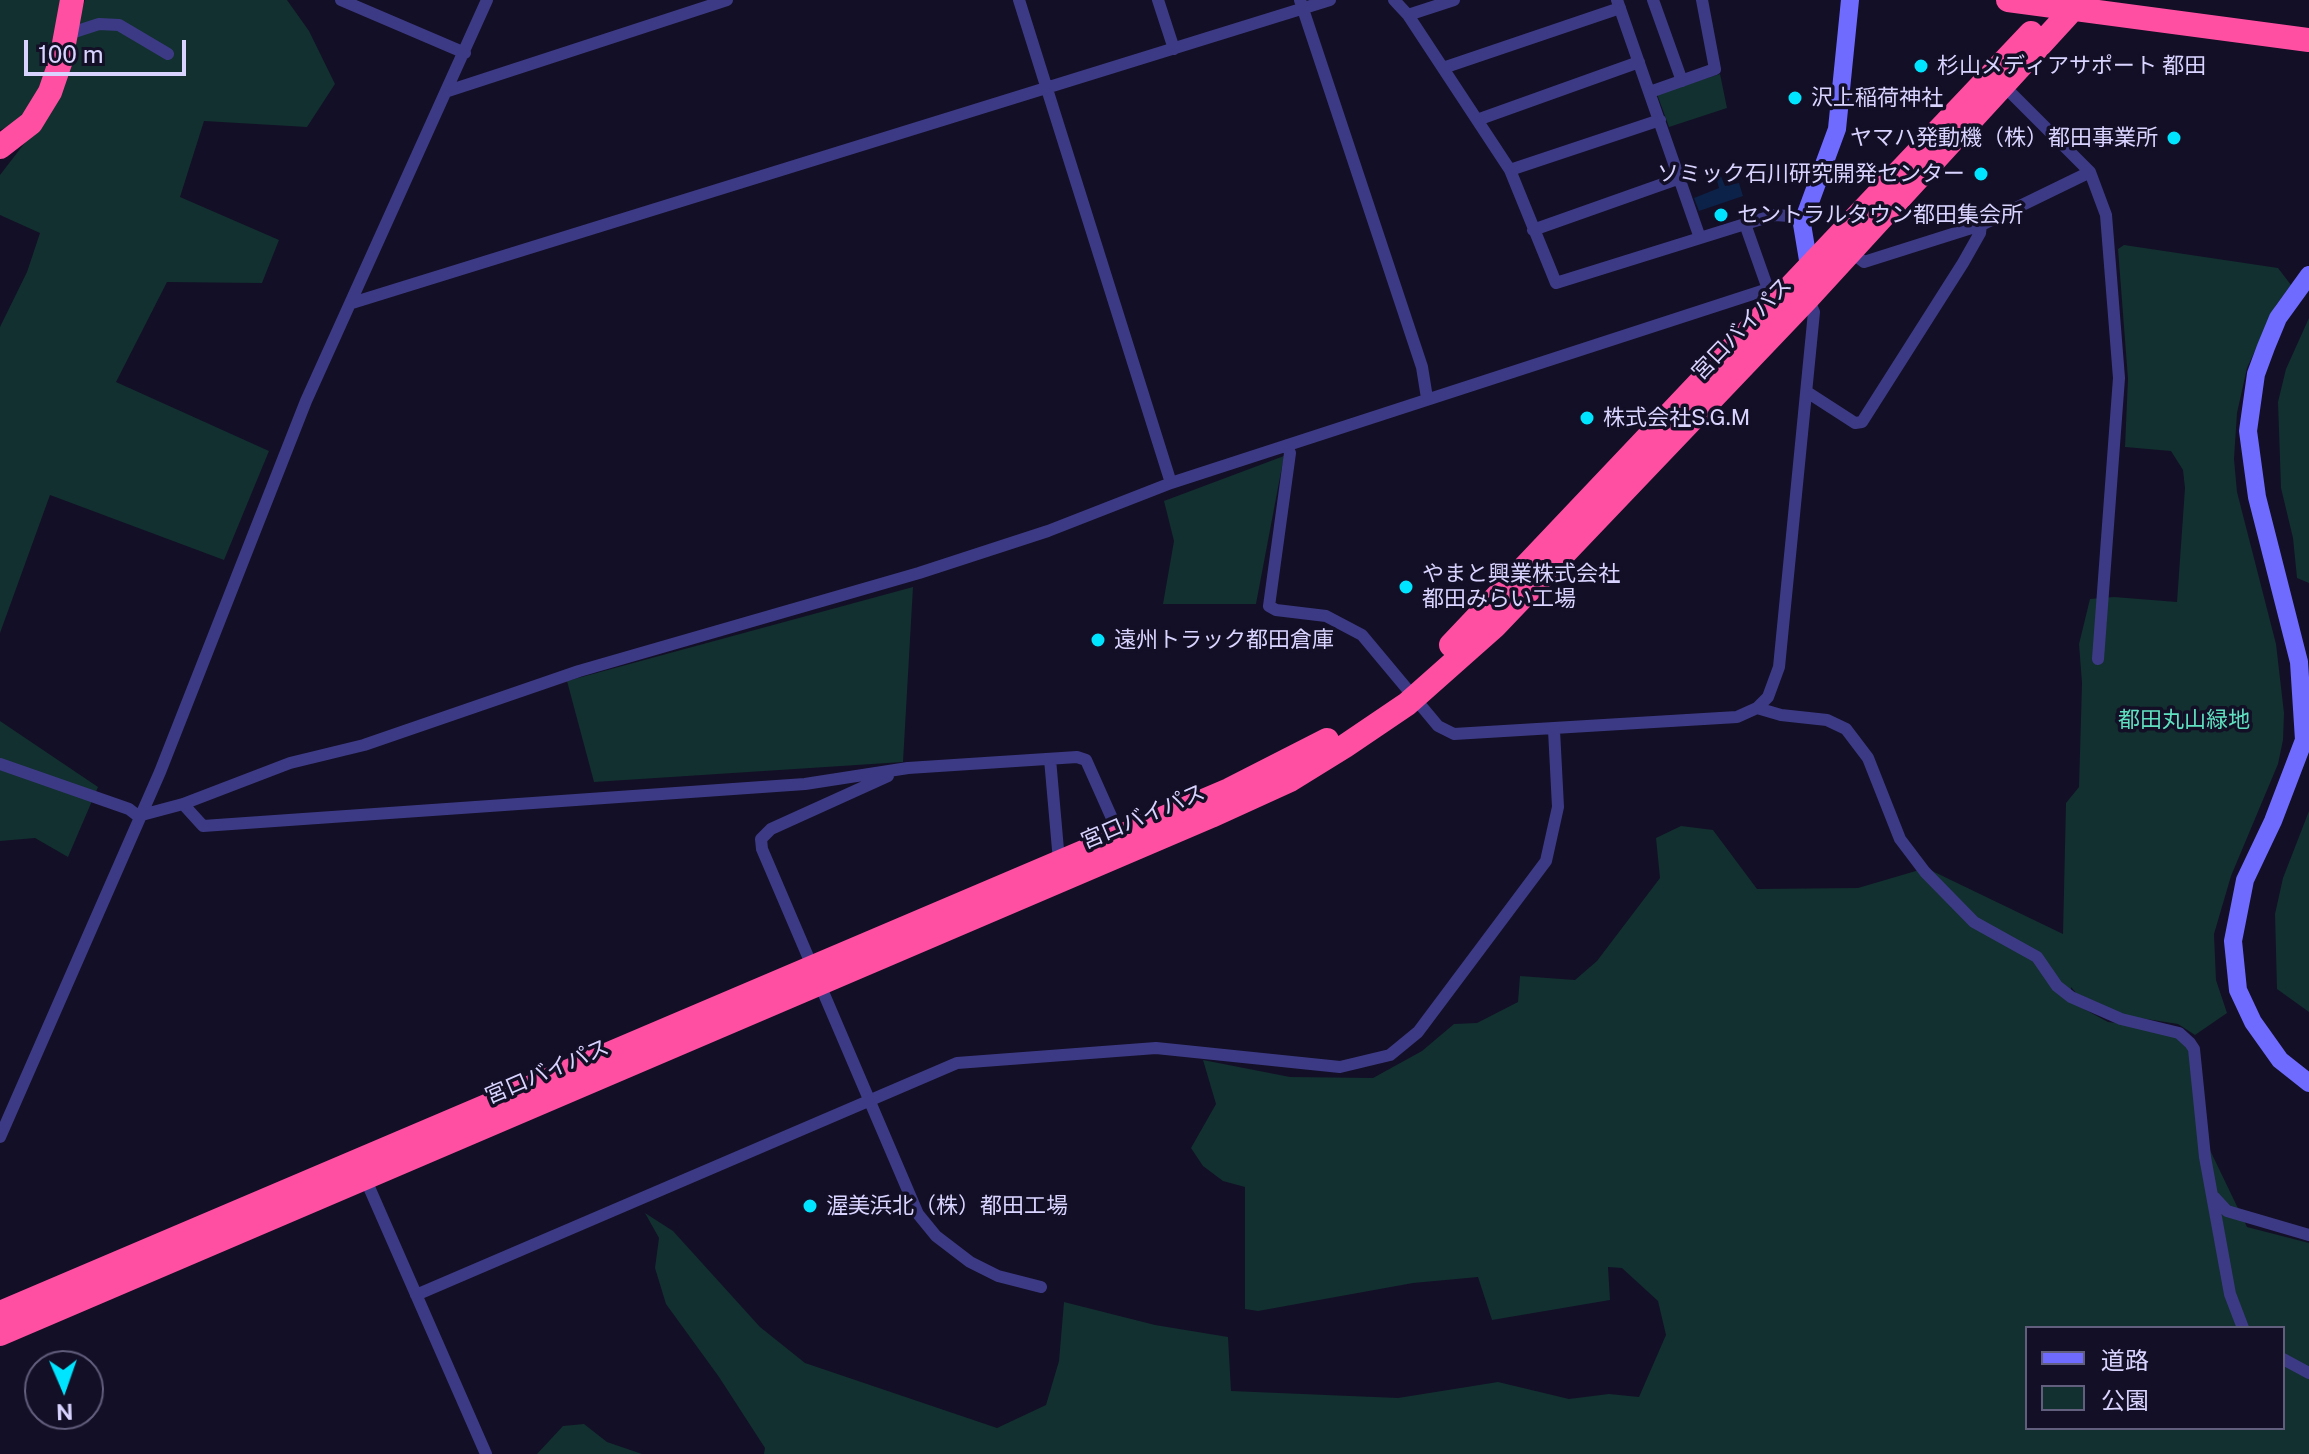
<!DOCTYPE html>
<html>
<head>
<meta charset="utf-8">
<style>
  body { margin:0 }
  #map { position:relative; width:2309px; height:1454px; overflow:hidden; background:#130f26; font-family:"Public Sans","Noto Sans JP",sans-serif }
  canvas { display:block }
  .legend { position:absolute; left:2025px; top:1326px; width:260px; height:104px; box-sizing:border-box; background:#130f26; border:2px solid #625e7d; margin:0; padding:10px 14px; list-style:none; font-size:24px; color:#d9d4ff }
  .legend li { display:flex; align-items:center; gap:16px; height:40px }
  .legend b { width:40px; border:2px solid #625e7d }
  .north { position:absolute; left:24px; top:1350px; width:80px; height:80px; box-sizing:border-box; background:#130f26; border:2px solid #625e7d; border-radius:50%; rotate:178deg; font-size:22px; font-weight:700; line-height:32px; text-align:center; color:#d9d4ff }
  .north::after { content:''; display:block; margin:auto; width:28px; height:36px; background:#00e5ff; clip-path:polygon(50% 0,100% 100%,50% 72%,0 100%) }
  .scale { position:absolute; left:24px; top:40px; width:162px; height:36px; box-sizing:border-box; border:4px solid #d9d4ff; border-top:0; padding-left:10px; font-size:24px; line-height:28px; white-space:nowrap; color:#d9d4ff; -webkit-text-stroke:6px #130f26; paint-order:stroke }
</style>
</head>
<body>
<div id="map">
<canvas width="2309" height="1454"></canvas>
<ul class="legend">
<li><b style="height:10px;background:#6f6bff"></b>道路</li>
<li><b style="height:22px;background:#12302f"></b>公園</li>
</ul>
<div class="north">N</div>
<div class="scale">100 m</div>
</div>
<script>
const context = document.querySelector('canvas').getContext('2d');
context.lineJoin = 'round';
function paint(path, color) {
  context.fillStyle = color;
  context.fill(path, 'evenodd');
}
function poly(rows) {
  const path = new Path2D();
  for (const r of rows) {
    path.moveTo(r[0], r[1]);
    for (let i = 2; i < r.length; i += 2) path.lineTo(r[i], r[i + 1]);
  }
  return path;
}
function strokePath(path, color, width, dash) {
  context.strokeStyle = color;
  context.lineWidth = width;
  context.lineCap = dash ? 'butt' : 'round';
  context.setLineDash(dash || []);
  context.stroke(path);
}
function drawText(font, color, halo, rows, align = 'center') {
  context.font = font + ' "Public Sans","Noto Sans JP",sans-serif';
  context.lineWidth = 7;
  context.setLineDash([]);
  context.textBaseline = 'middle';
  context.strokeStyle = halo;
  context.fillStyle = color;
  for (const [text, x, y, turn = 0] of rows) {
    context.save();
    context.translate(x, y);
    context.rotate((+turn || 0) * Math.PI / 180);
    context.textAlign = isNaN(turn) ? turn : align;
    if (halo) context.strokeText(text, 0, 0);
    context.fillText(text, 0, 0);
    context.restore();
  }
}
const green = poly([
  [0,0,62,0,44,83,21,122,0,130],
  [85,0,287,0,309,31,335,84,307,127,204,121,180,197,279,240,262,283,167,282,116,382,269,451,224,560,50,495,0,633,0,327,27,272,40,233,0,215,0,175,50,110],
  [1720,74,1727,108,1669,127,1657,94],
  [2124,245,2278,268,2291,285,2276,305,2247,368,2237,413,2234,459,2237,492,2276,644,2284,713,2283,740,2278,764,2231,876,2214,934,2216,980,2227,1013,2195,1035,2178,1024,2127,1016,2076,993,2071,987,2071,1002,2108,1022,2164,1029,2191,1047,2208,1146,2247,1227,2309,1243,2309,1454,764,1454,765,1448,719,1377,666,1304,655,1268,659,1238,645,1213,673,1231,760,1327,805,1363,997,1428,1046,1405,1059,1361,1064,1302,1155,1325,1228,1337,1231,1391,1398,1398,1498,1382,1569,1399,1609,1394,1639,1397,1666,1335,1658,1301,1622,1268,1608,1267,1610,1300,1492,1320,1478,1277,1413,1283,1258,1311,1245,1309,1245,1187,1223,1181,1203,1166,1191,1148,1216,1104,1203,1060,1290,1077,1373,1078,1422,1051,1454,1024,1477,1023,1518,1002,1520,976,1575,980,1597,961,1660,878,1656,838,1681,826,1713,830,1757,889,1858,888,1926,868,2063,934,2066,803,2079,787,2082,683,2079,644,2090,599,2114,597,2177,602,2185,488,2183,470,2171,451,2125,447,2128,379,2118,249],
  [2027,1328,2283,1328,2283,1428,2027,1428],
  [2309,318,2309,583,2297,578,2293,538,2281,488,2278,402,2286,369],
  [1284,456,1256,604,1163,604,1174,541,1164,501],
  [913,587,903,762,594,782,567,681],
  [0,721,98,787,68,857,35,838,0,841],
  [2309,811,2309,1012,2277,989,2275,914,2283,878],
  [584,1424,607,1442,642,1454,537,1454,563,1426]
]);
const water = poly([
  [1718,169,1725,186,1739,183,1743,196,1699,211,1694,198,1719,188,1714,170]
]);
const street = poly([
  [341,0,465,53],
  [1019,0,1171,483],
  [1158,0,1174,49],
  [1300,0,1422,367,1427,398],
  [1617,0,1700,238],
  [1653,0,1682,81],
  [1408,15,1454,0],
  [65,35,99,24,119,25,168,54],
  [1443,68,1620,8],
  [2004,86,2090,172,2106,215,2119,378,2098,659],
  [448,91,727,0],
  [1650,92,1715,69,1702,0],
  [1477,120,1639,62],
  [1510,170,1660,120],
  [1745,224,1775,215,1803,217],
  [1533,230,1680,178],
  [1850,251,1864,262,1981,225,2090,172],
  [352,303,1330,0],
  [1807,392,1855,423,1862,422,1963,263,1980,233,1981,225],
  [1287,445,1290,453,1269,606,1276,610,1326,616,1362,635,1438,726,1454,734,1737,717,1757,708,1768,697,1779,667,1814,312,1808,298],
  [1757,708,1781,715,1827,720,1846,729,1868,758,1900,839,1925,872,1974,922,2037,957,2057,986,2071,997,2121,1019,2179,1033,2190,1043,2194,1049,2205,1157,2230,1294,2243,1328],
  [1050,759,1059,861],
  [0,764,129,809,138,816,183,804,290,763,364,745,579,671,919,573,1048,531,1171,483,1768,289,1745,224,1556,283,1510,170,1408,15,1394,0],
  [888,776,771,829,761,839,762,849,918,1214,936,1236,970,1262,998,1276,1041,1287],
  [183,804,203,826,805,784,908,768,1077,757,1086,760,1119,834],
  [0,1137,160,772,306,401,487,0],
  [365,1178,486,1454],
  [2214,1197,2227,1211,2309,1235],
  [416,1295,957,1063,1156,1048,1340,1067,1390,1055,1418,1032,1546,861,1558,807,1554,730],
  [2283,1359,2309,1373]
]);
const secondary = poly([
  [1809,266,1802,224,1837,129,1850,0],
  [2309,275,2278,318,2266,347,2256,374,2248,431,2257,497,2299,662,2304,740,2273,821,2245,880,2233,941,2238,990,2253,1022,2280,1060,2309,1083]
]);
const highway = poly([
  [2008,0,2309,40],
  [0,147,31,123,50,92,61,60,72,0],
  [1451,645,2031,33],
  [0,1313,1229,790,1327,740],
  [0,1334,1211,816,1290,780,1345,746,1407,704,1495,626,1808,298,2074,8]
]);
const markers = [
  [1921,66,8,"#00e5ff"],
  [1795,98,8,"#00e5ff"],
  [2174,138,8,"#00e5ff"],
  [1981,174,8,"#00e5ff"],
  [1721,215,8,"#00e5ff"],
  [1587,418,8,"#00e5ff"],
  [1406,587,8,"#00e5ff"],
  [1098,640,8,"#00e5ff"],
  [810,1206,8,"#00e5ff"]
];
const poiNames = [
  ["杉山メディアサポート 都田",1937,66],
  ["沢上稲荷神社",1811,98],
  ["ヤマハ発動機（株）都田事業所",2158,138,"right"],
  ["ソミック石川研究開発センター",1965,174,"right"],
  ["セントラルタウン都田集会所",1737,215],
  ["株式会社S.G.M",1603,418],
  ["やまと興業株式会社",1422,574],
  ["都田みらい工場",1422,599],
  ["遠州トラック都田倉庫",1114,640],
  ["渥美浜北（株）都田工場",826,1206]
];
const streetNames = [
  ["宮口バイパス",1742,329,-46],
  ["宮口バイパス",1143,817,-23],
  ["宮口バイパス",547,1072,-23]
];
const parkNames = [
  ["都田丸山緑地",2184,720]
];
paint(green, '#12302f');
paint(water, '#0c2248');
strokePath(street, '#3d3a85', 12);
strokePath(secondary, '#6f6bff', 18);
strokePath(highway, '#ff4fa3', 24);
for (const [x, y, r, color] of markers) {
  const dot = new Path2D();
  dot.arc(x, y, r, 0, 2 * Math.PI);
  context.fillStyle = color;
  context.fill(dot);
  strokePath(dot, '#130f26', 3);
}
drawText('22px', '#d9d4ff', '#130f26', poiNames, 'left');
drawText('22px', '#d9d4ff', '#130f26', streetNames);
drawText('22px', '#5fe0c0', '#130f26', parkNames);
</script>
</body>
</html>
